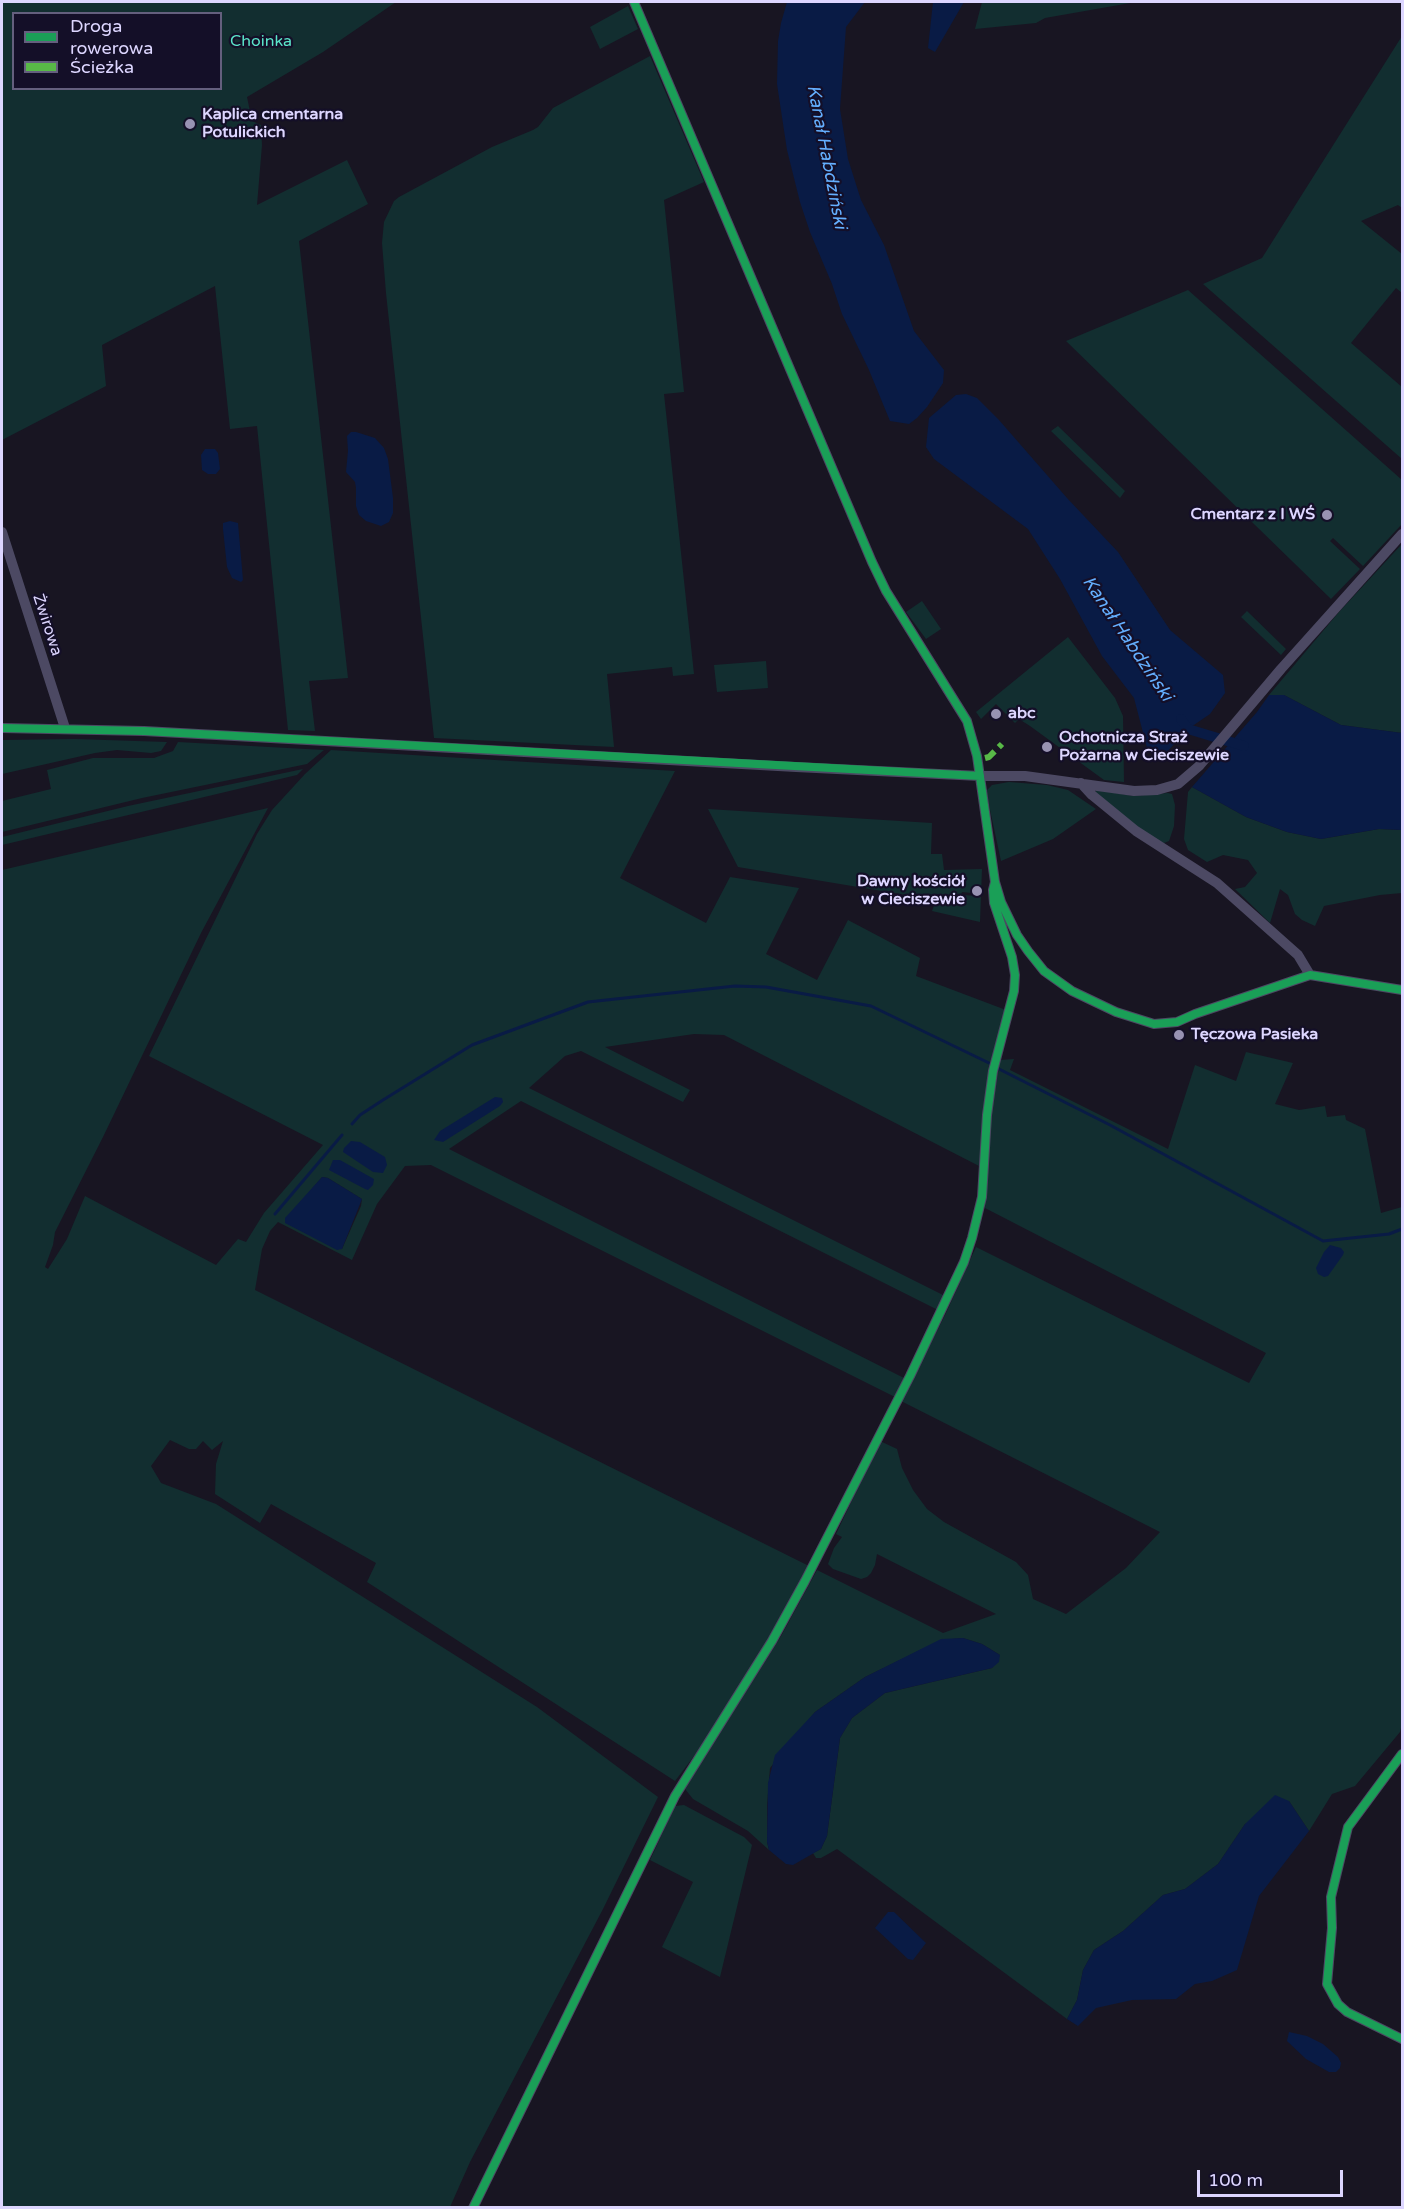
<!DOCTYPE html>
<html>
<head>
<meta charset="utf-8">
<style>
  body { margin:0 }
  #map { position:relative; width:1404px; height:2209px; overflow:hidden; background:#181522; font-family:"Varela Round",sans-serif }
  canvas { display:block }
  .frame { position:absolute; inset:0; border:3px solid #ddd6ff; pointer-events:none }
  .legend { position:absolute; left:12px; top:12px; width:210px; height:78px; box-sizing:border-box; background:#140f28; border:2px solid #645f7e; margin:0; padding:8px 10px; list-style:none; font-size:18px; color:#ddd6ff }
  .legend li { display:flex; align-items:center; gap:12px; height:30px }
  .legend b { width:30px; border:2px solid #645f7e }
  .scale { position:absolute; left:1197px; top:2170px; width:146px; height:27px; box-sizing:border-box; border:3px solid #ddd6ff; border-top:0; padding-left:8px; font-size:18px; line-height:21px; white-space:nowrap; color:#ddd6ff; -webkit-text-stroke:4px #140f28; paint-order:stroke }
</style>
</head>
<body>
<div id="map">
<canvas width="1404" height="2209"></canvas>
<div class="frame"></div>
<ul class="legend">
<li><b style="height:8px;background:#1a9f57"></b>Droga rowerowa</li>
<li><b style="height:8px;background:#58b947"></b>Ścieżka</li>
</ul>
<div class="scale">100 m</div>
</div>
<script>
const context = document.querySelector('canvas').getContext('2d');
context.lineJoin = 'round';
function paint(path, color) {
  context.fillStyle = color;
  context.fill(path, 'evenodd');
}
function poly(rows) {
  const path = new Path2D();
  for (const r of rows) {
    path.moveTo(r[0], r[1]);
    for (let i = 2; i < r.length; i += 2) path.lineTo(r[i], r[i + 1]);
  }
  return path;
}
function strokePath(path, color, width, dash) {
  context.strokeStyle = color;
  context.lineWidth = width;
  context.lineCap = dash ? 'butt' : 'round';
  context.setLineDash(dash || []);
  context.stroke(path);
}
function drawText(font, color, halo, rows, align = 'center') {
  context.font = font + ' "Varela Round",sans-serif';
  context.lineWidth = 4.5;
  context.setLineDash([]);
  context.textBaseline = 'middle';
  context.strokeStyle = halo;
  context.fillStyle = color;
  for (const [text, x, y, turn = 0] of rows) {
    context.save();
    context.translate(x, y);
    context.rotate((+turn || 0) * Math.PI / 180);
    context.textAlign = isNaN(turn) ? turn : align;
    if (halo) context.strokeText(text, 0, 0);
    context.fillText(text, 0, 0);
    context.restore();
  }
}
const green = poly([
  [2,2,396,2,323,52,247,97,252,121,261,125,262,145,257,205,347,160,368,204,299,241,348,678,309,681,315,731,288,730,257,426,230,429,215,286,102,345,106,386,2,440],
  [14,14,220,14,220,88,14,88],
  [982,2,1136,2,1045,18,1036,23,975,29],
  [628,6,638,29,600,49,590,27],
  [1402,36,1402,208,1398,205,1361,221,1402,254,1402,293,1396,288,1351,343,1402,387,1402,459,1203,284,1262,258],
  [650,56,704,182,664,200,684,392,664,394,694,674,673,676,672,667,607,674,614,747,434,738,386,293,382,243,384,222,394,201,399,197,492,147,533,130,538,127,553,108],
  [1188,290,1402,480,1402,524,1363,566,1333,538,1330,541,1360,569,1331,599,1066,341],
  [1058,426,1125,491,1120,498,1051,431],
  [1402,544,1402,733,1341,725,1284,695,1269,695,1339,612],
  [922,601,941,629,926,639,906,612],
  [1247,611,1286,649,1281,655,1241,617],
  [1068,637,1115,698,1123,716,1124,782,1104,780,1030,726,1019,719,1015,723,996,704,981,719,976,712],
  [766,661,768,688,717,692,714,665],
  [75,739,167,742,161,751,151,753,117,750,95,753,2,774,2,740],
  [178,742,324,750,307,764,142,798,2,832,2,801,51,789,47,770,93,758,154,758,173,751],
  [331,750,675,771,620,878,706,923,730,877,799,888,766,954,817,980,848,920,920,958,916,976,1006,1010,981,1167,724,1035,694,1034,605,1047,690,1090,683,1102,581,1051,565,1056,529,1088,945,1296,938,1310,521,1101,449,1149,904,1378,895,1397,431,1165,405,1166,377,1204,352,1260,278,1222,270,1231,262,1249,255,1290,809,1566,772,1633,701,1747,675,1781,367,1582,376,1563,271,1504,260,1523,215,1494,216,1464,223,1441,212,1450,203,1441,196,1449,189,1449,170,1440,151,1466,161,1483,216,1504,537,1707,658,1797,603,1909,470,2162,450,2207,2,2207,2,870,268,808,201,933,103,1137,55,1232,53,1245,45,1267,48,1269,67,1239,85,1196,216,1265,238,1239,246,1242,264,1213,323,1145,149,1056,257,834,272,810,305,774],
  [322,1177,328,1178,362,1199,361,1206,342,1249,285,1221],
  [303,769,297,775,2,845,2,837,128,806],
  [1009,782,1047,785,1068,790,1096,809,1053,839,1001,861,986,791,992,785],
  [1192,787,1246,817,1287,832,1321,839,1379,829,1402,830,1402,893,1380,895,1324,906,1315,926,1302,920,1295,914,1288,895,1280,889,1270,923,1235,889,1245,887,1257,873,1248,860,1223,855,1207,862,1188,850,1184,839,1188,792],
  [1096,790,1134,796,1168,793,1172,794,1175,805,1174,826,1169,841,1164,843,1152,838,1095,794],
  [708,809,932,823,931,854,942,854,944,870,982,869,981,894,962,892,961,895,981,896,980,922,932,911,936,900,738,867],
  [1246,1052,1293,1063,1275,1104,1299,1110,1325,1106,1327,1117,1345,1115,1346,1120,1365,1129,1381,1213,1402,1207,1402,1724,1400,1732,1355,1786,1332,1794,1309,1831,1289,1801,1245,1824,1218,1864,1185,1889,1163,1895,1123,1931,1094,1950,1083,1970,1077,2000,1067,2019,837,1849,821,1858,816,1858,813,1853,821,1849,827,1836,840,1738,852,1718,885,1693,992,1668,1000,1655,982,1644,963,1638,941,1640,865,1677,815,1712,770,1768,767,1806,767,1842,769,1850,748,1831,693,1799,685,1789,781,1636,817,1570,943,1633,996,1614,877,1554,875,1565,871,1573,867,1577,861,1579,833,1569,828,1564,834,1548,842,1537,836,1534,880,1441,897,1449,902,1468,913,1490,927,1509,944,1522,1016,1562,1028,1575,1033,1599,1066,1614,1126,1568,1160,1532,901,1401,945,1315,976,1247,1249,1383,1266,1353,985,1208,989,1127,1000,1060,1014,1059,1010,1070,1168,1149,1195,1065,1236,1081],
  [684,1805,744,1837,752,1845,720,1977,662,1947,693,1882,650,1860,675,1806]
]);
const water = poly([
  [787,2,865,2,846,27,840,109,848,159,861,200,884,245,914,331,944,370,943,383,927,407,917,418,909,424,890,421,869,370,842,314,832,284,810,232,800,202,787,150,777,84,778,41,781,23],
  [933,2,964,2,935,52,928,48],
  [966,394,977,398,999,420,1067,498,1118,552,1170,630,1223,675,1225,693,1210,714,1188,729,1166,753,1147,748,1134,698,1102,656,1060,579,1028,529,934,459,926,447,929,418,956,395],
  [351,432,356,432,375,438,384,448,388,459,393,498,393,513,389,522,381,526,366,521,359,515,356,506,356,488,355,482,346,472,348,451,347,436],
  [205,449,215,449,218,453,220,469,216,474,208,474,202,470,201,455],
  [230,521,238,523,243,580,241,582,232,578,227,567,223,529,223,523],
  [1269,695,1284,695,1341,725,1402,733,1402,830,1379,829,1321,839,1287,832,1246,817,1192,787,1257,712],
  [495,1097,502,1098,503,1102,500,1106,443,1142,434,1140,440,1131],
  [351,1141,360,1142,385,1157,387,1165,383,1173,373,1172,343,1152,344,1148],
  [333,1160,340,1160,374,1179,373,1185,368,1190,365,1189,329,1170],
  [322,1177,328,1178,362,1199,342,1249,337,1250,285,1223,285,1218],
  [1330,1245,1341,1248,1344,1252,1343,1255,1328,1276,1324,1277,1318,1274,1316,1268,1324,1252],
  [963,1638,982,1644,1000,1655,999,1662,992,1668,885,1693,852,1718,840,1738,827,1836,821,1849,793,1865,786,1864,769,1850,767,1842,768,1783,775,1755,815,1712,865,1677,941,1639],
  [1275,1795,1289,1801,1309,1831,1259,1896,1237,1970,1212,1981,1195,1984,1176,1999,1132,2000,1096,2008,1078,2026,1067,2019,1077,2000,1083,1970,1094,1950,1123,1931,1163,1895,1185,1889,1218,1864,1245,1824],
  [888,1912,894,1912,926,1943,913,1960,908,1959,875,1928],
  [1289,2032,1307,2036,1323,2044,1338,2057,1341,2063,1340,2068,1336,2072,1329,2072,1306,2059,1287,2041]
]);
const stream = poly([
  [999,1069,1110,1125,1323,1241,1389,1234,1402,1229],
  [352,1124,360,1115,383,1100,472,1045,588,1002,735,986,766,987,871,1006,989,1063],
  [275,1214,342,1135]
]);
const canal = poly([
  [1181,719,1188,729,1244,746]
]);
const minor = poly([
  [634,2,872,562,886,591,967,721,977,756,995,882,1001,902,1017,935,1028,951,1044,971,1072,991,1116,1012,1154,1024,1177,1022,1195,1014,1310,975,1402,990],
  [2,532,65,728],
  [2,728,144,731,796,767,980,776,1025,776,1134,791,1157,790,1178,784,1199,766,1281,669,1402,534],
  [1081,783,1092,795,1136,831,1217,883,1298,955,1310,975],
  [1402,1754,1348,1827,1331,1897,1332,1928,1327,1984,1338,2004,1347,2012,1402,2039],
  [473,2208,675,1796,772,1641,805,1581,910,1376,964,1262,972,1238,982,1197,987,1115,993,1071,1014,991,1015,975,1012,957,994,903,993,890,995,882]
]);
const quiet = poly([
  [985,758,989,757,1002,744]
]);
const cycleway = poly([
  [634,2,872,562,886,591,967,721,977,756,995,882,1001,902,1017,935,1028,951,1044,971,1072,991,1116,1012,1154,1024,1177,1022,1195,1014,1310,975,1402,990],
  [2,728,144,731,980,776],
  [1402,1754,1348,1827,1331,1897,1332,1928,1327,1984,1338,2004,1347,2012,1402,2039],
  [473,2208,675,1796,772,1641,805,1581,910,1376,964,1262,972,1238,982,1197,987,1115,993,1071,1014,991,1015,975,1012,957,994,903,993,890,995,882]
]);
const markers = [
  [190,124,6,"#9892b2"],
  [1327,515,6,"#9892b2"],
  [996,714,6,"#9892b2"],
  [1047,747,6,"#9892b2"],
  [977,891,6,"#9892b2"],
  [1179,1035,6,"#9892b2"]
];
const parkNames = [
  ["Choinka",261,42]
];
const poiNames = [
  ["Kaplica cmentarna",202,115],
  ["Potulickich",202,133],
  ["Cmentarz z I WŚ",1315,515,"right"],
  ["abc",1008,714],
  ["Ochotnicza Straż",1059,738],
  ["Pożarna w Cieciszewie",1059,756],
  ["Dawny kościół",965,882,"right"],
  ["w Cieciszewie",965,900,"right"],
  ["Tęczowa Pasieka",1191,1035]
];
const streetNames = [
  ["Żwirowa",47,625,72]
];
const waterNames = [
  ["Kanał Habdziński",826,157,79],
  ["Kanał Habdziński",1127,639,56]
];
paint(green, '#122e30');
paint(water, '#091b45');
strokePath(stream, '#091b45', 3);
strokePath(canal, '#091b45', 10);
strokePath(minor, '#4c4963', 10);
strokePath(quiet, '#58b947', 6, [12, 6]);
strokePath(cycleway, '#1a9f57', 8);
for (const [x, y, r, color] of markers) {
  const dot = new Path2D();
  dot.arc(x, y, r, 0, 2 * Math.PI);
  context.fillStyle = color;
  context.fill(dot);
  strokePath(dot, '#140f28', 2);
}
drawText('16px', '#5be5ca', '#140f28', parkNames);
drawText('bold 16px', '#ddd6ff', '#140f28', poiNames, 'left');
drawText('16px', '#ddd6ff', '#140f28', streetNames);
drawText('italic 18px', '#64afff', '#140f28', waterNames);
</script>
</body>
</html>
